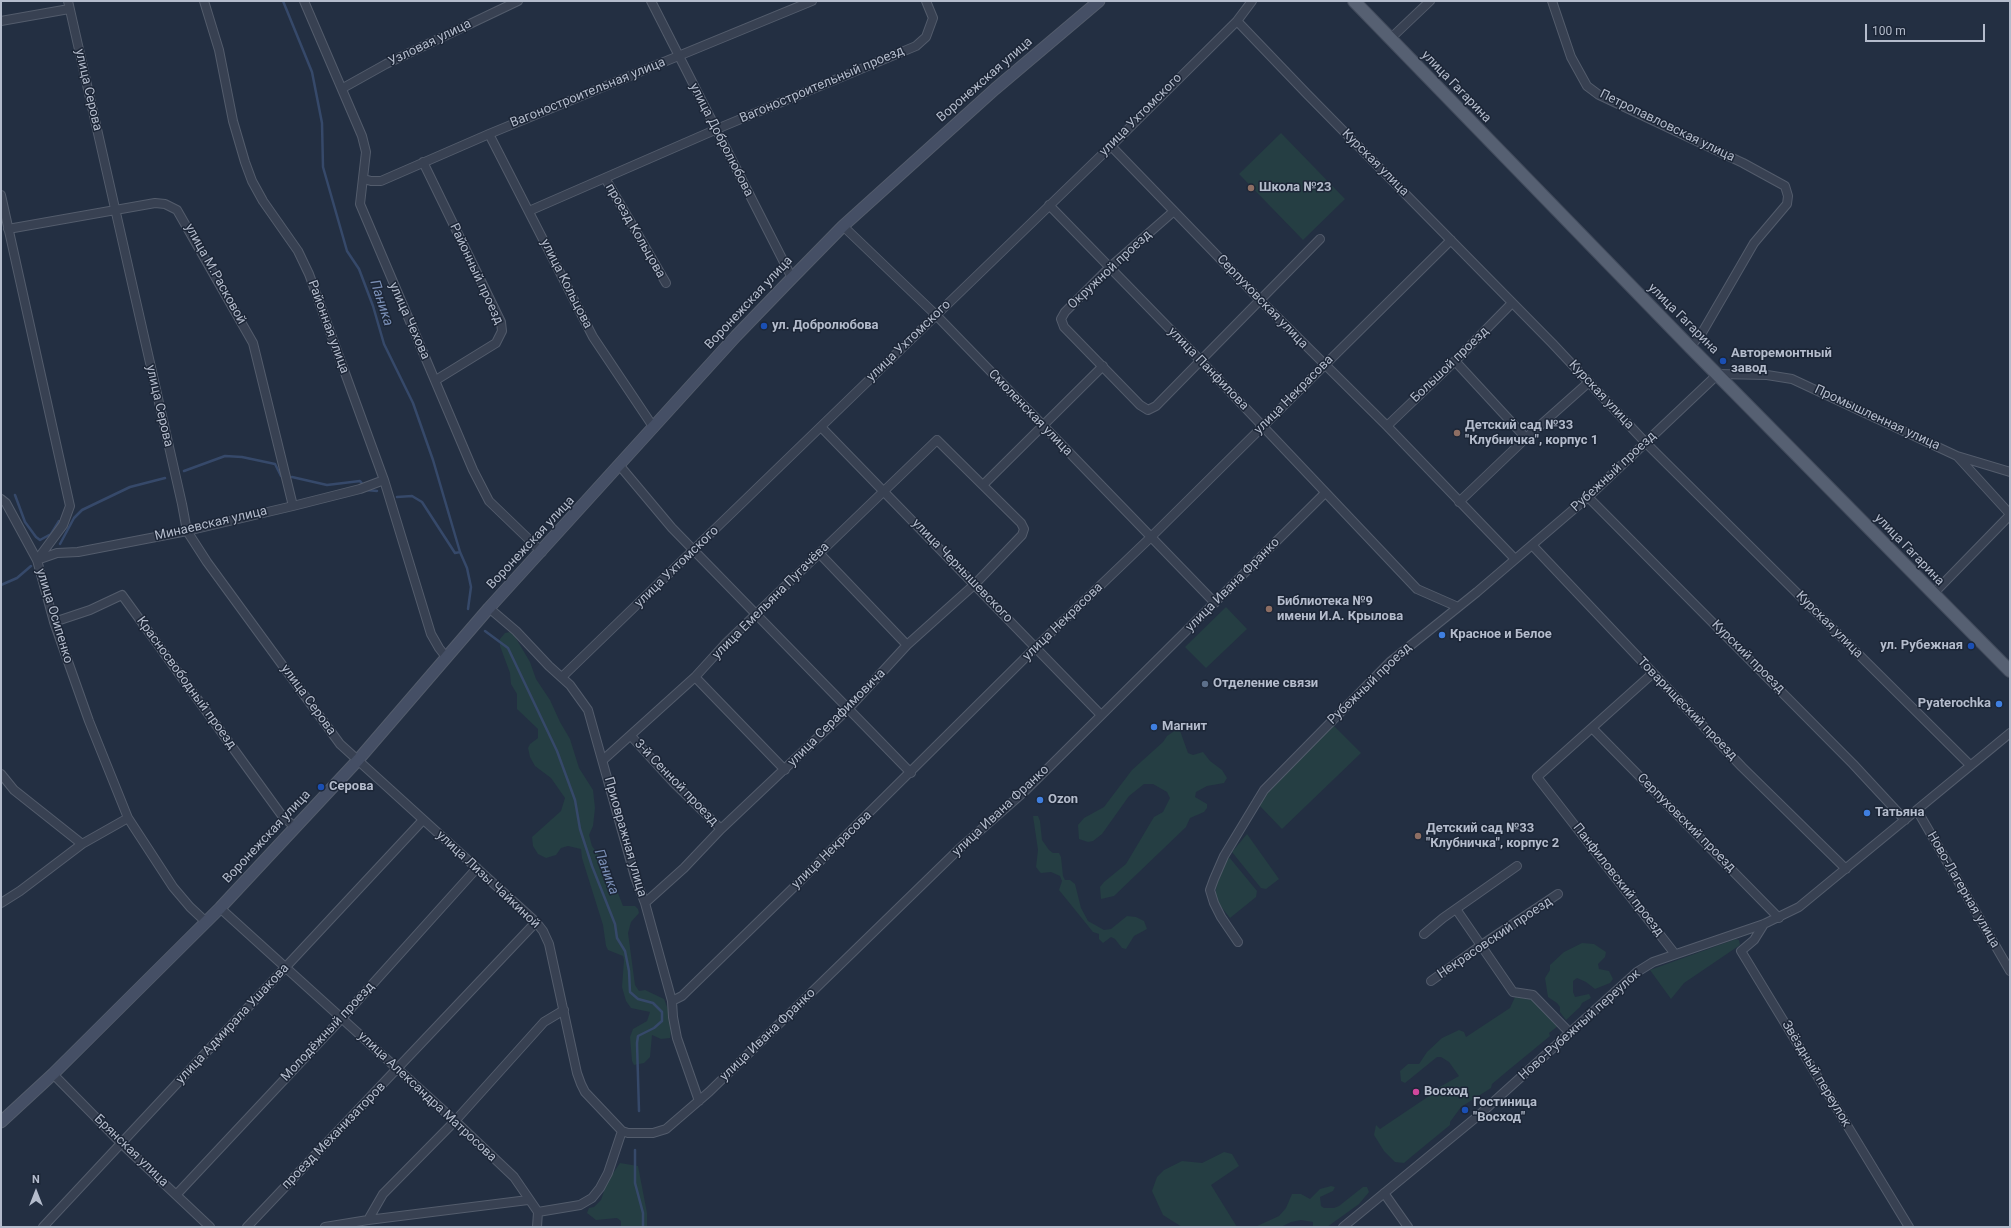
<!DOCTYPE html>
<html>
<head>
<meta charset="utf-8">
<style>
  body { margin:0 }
  #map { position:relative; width:2011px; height:1228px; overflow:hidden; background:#232f42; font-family:Roboto,sans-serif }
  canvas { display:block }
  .frame { position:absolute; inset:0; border:2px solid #b4bccc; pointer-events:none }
  .north { position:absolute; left:16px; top:1172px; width:40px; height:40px; -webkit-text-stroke:3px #1c2637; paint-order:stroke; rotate:0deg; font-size:11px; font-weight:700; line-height:16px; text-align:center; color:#b4bccc }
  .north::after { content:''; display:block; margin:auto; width:14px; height:18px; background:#b4bccc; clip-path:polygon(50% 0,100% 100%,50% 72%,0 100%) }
  .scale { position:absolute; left:1865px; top:24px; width:120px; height:18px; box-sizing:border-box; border:2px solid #b4bccc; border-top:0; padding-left:5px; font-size:12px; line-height:14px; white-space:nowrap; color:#b4bccc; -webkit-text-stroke:3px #1c2637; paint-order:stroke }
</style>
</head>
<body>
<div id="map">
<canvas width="2011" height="1228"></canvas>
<div class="frame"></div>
<div class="north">N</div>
<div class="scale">100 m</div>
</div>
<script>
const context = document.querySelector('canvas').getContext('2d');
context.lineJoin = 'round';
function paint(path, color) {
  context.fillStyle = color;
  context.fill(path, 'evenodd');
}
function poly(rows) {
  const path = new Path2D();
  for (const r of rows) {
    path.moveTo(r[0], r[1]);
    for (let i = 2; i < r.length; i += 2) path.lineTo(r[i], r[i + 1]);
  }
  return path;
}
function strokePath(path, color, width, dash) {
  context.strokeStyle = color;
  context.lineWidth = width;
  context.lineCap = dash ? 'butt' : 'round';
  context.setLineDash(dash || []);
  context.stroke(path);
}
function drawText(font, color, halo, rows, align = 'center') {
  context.font = font + ' Roboto,sans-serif';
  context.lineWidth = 3;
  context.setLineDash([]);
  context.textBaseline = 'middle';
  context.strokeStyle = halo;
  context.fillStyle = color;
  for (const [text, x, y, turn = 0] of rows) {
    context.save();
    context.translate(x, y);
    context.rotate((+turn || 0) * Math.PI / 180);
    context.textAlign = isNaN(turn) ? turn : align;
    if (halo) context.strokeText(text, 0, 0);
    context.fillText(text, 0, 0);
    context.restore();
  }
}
const green = poly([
  [1281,133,1345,199,1303,240,1239,174],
  [1226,607,1247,629,1206,668,1185,647],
  [510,632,514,635,530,662,536,679,550,700,560,722,570,739,579,768,593,790,595,808,593,826,589,835,592,846,609,870,623,906,635,906,638,909,639,913,631,922,628,933,635,985,639,991,645,990,664,999,672,1020,670,1038,661,1039,652,1035,650,1057,644,1063,634,1065,632,1061,630,1037,633,1029,647,1021,650,1012,631,1008,626,1001,622,987,624,960,623,956,608,950,606,946,603,925,582,858,581,849,568,846,561,848,556,855,546,858,538,854,533,846,532,837,561,811,565,798,551,778,535,766,530,757,528,748,530,744,538,738,538,729,517,709,517,694,511,684,510,673,500,646,500,639,505,633],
  [1333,725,1361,753,1282,829,1259,805,1268,791,1285,772],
  [1179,728,1188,753,1193,755,1203,752,1210,761,1222,770,1227,778,1224,783,1207,786,1196,792,1195,797,1207,804,1207,808,1204,812,1190,818,1186,827,1114,896,1101,899,1100,887,1104,882,1126,864,1151,822,1154,817,1163,812,1170,798,1167,792,1153,784,1144,784,1129,796,1102,834,1093,841,1088,842,1079,839,1078,825,1084,818,1104,807,1132,770,1163,742,1167,736],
  [1033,816,1038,816,1040,821,1042,840,1049,850,1053,853,1059,853,1061,857,1063,876,1065,880,1070,880,1075,884,1081,908,1088,921,1104,930,1111,929,1127,916,1136,917,1144,921,1147,929,1134,936,1126,949,1122,948,1115,939,1111,937,1103,943,1099,939,1099,934,1093,932,1059,890,1062,881,1060,876,1051,872,1041,873,1039,871,1036,867,1038,850],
  [1247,834,1279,879,1266,889,1261,888,1232,852],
  [1229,857,1257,891,1256,897,1230,918,1215,899,1215,893,1222,866],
  [1736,939,1739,940,1740,945,1684,983,1671,999,1650,970],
  [1582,943,1594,944,1606,952,1605,957,1598,964,1599,969,1609,971,1613,979,1610,983,1595,989,1586,982,1577,978,1573,981,1573,992,1575,997,1589,994,1591,998,1582,1003,1580,1007,1566,1020,1560,1012,1560,1007,1557,1003,1548,997,1545,978,1550,970,1550,965,1564,952],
  [1524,996,1533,998,1558,1026,1549,1033,1550,1036,1505,1073,1492,1084,1491,1088,1461,1107,1450,1122,1450,1125,1411,1157,1404,1163,1395,1162,1384,1151,1374,1135,1376,1125,1380,1129,1435,1092,1438,1088,1459,1076,1449,1062,1441,1057,1437,1057,1405,1083,1401,1081,1400,1071,1408,1064,1419,1064,1427,1052,1442,1038,1459,1030,1464,1032,1466,1037,1510,1008,1515,997],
  [1224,1152,1232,1154,1239,1166,1211,1185,1237,1227,1182,1227,1163,1215,1152,1191,1157,1177,1164,1170,1182,1161,1202,1163],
  [620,1163,638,1166,647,1213,647,1227,621,1227,621,1221,617,1218,596,1220,587,1213,589,1208,594,1207,601,1200,607,1182],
  [1331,1186,1335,1187,1333,1191,1320,1197,1321,1206,1324,1208,1334,1208,1339,1206,1363,1187,1367,1187,1369,1192,1359,1204,1327,1227,1313,1227,1313,1222,1301,1220,1291,1222,1281,1227,1255,1227,1279,1216,1286,1208,1292,1194,1301,1194,1310,1199,1320,1189]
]);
const stream = poly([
  [283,1,312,72,322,123,323,167,347,251,359,269,373,306,384,344,413,403,433,460,460,552,467,568,471,587,468,609],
  [184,471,225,456,242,457,275,464,281,476],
  [292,477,327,485,360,481,364,486],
  [366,490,377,491],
  [15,495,25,522,36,537,40,540,51,534,59,521],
  [397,497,412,496,422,502,455,553,460,552],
  [60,544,74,518,82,510,130,487,165,478],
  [1,585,17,578,31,566],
  [485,631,508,648,557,751,575,800,580,829,592,866,615,924,617,938,625,951,629,971,630,992,638,999,653,1003,662,1012,662,1021,654,1028,638,1036,637,1043,639,1111],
  [635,1150,635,1183,643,1213,643,1227]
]);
const street = poly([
  [68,1,182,504,187,531,207,562,340,744,536,922,543,931,549,944,577,1073,581,1084,585,1092,622,1131,628,1133,653,1133,666,1129,709,1092,959,849,1025,791,1325,493],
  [204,1,219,50,233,121,245,162,252,181,263,201,298,251,309,274,384,480,431,634,439,648,446,657],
  [304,1,362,136,366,152,360,204,473,470,489,501,542,552],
  [651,1,792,278],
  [1552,1,1571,57,1587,86,1599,95,1743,163,1785,186,1788,196,1787,204,1754,243,1703,331,1690,347],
  [1,21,69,9],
  [1237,21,1307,94,1552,343,1645,442,1970,765],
  [1390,39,1430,1],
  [343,88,386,64,518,1],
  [489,134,593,337,654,428],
  [1111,146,1261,301,1387,426,1515,559],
  [423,162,501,322,502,331,496,343,436,380],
  [605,178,666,283],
  [364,179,371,181,381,181,489,134,812,1],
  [1,195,70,506,63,525,37,560],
  [1049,205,1200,360,1417,589,1458,607],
  [529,211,724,126,916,46,926,37,933,18,926,1],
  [1174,211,1110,267,1065,312,1061,319,1064,327,1140,405,1148,410,1156,406,1320,239],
  [843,226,936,315,1215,603],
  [8,229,155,203,165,204,177,210,253,343,293,506],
  [1455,361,1526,438],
  [1387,426,1455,361,1512,303],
  [821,427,1101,715],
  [1958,457,2010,514],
  [620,466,672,528,911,773],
  [983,485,1103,366],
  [1588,497,1853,764,1905,820],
  [1,499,6,503,37,560,54,622,89,721,128,818,173,887,190,907,206,922],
  [1459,502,1526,438,1589,382],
  [1532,545,1742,767,1846,869],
  [819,553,907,645],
  [37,560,57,553,78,552,187,531,293,506,360,489,384,480],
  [1933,594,2010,515],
  [489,608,516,631,549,666,570,685,588,710,635,877,645,903,672,1001,673,1017,677,1038,699,1101],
  [54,622,90,610,122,595,283,817,295,827],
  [1652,674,1537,777,1675,954],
  [562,677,1111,146,1237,21,1252,1],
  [695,677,785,770],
  [1593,729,1779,918],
  [631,736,673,782,721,829],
  [603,760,695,677,726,643,937,440,1021,523,1024,529,1022,535,975,584,907,645,849,708,721,829,684,868,645,903],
  [1,774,14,790,82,844],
  [1917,810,2010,971],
  [1,903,20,891,82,844,128,818],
  [220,908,455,1121,514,1177,538,1212],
  [1456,909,1513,992,1533,995,1570,1033],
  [1764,924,1754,940,1741,951,1909,1227],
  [1424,934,1443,918,1517,866],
  [1238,942,1221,917,1214,903,1210,890,1214,879,1224,856,1264,790,1390,662,1477,592,1588,497,1718,374,1767,375,1792,379,1957,456,2010,472],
  [1431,981,1480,946,1558,894],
  [672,1001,682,996,792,889,1035,648,1151,537,1451,240],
  [53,1074,121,1143,210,1227],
  [1384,1193,1408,1227],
  [177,1194,342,1018,477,868],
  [368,1220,383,1194,455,1121,544,1022,564,1010],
  [43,1227,423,820],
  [247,1227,536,922],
  [325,1227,368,1220,528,1200],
  [537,1227,538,1212,580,1205,592,1198,600,1188,608,1173,622,1131],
  [1343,1227,1479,1115,1637,972,1653,962,1764,924,1799,907,2010,733]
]);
const secondary = poly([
  [1,1122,53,1074,220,908,358,760,489,608,736,336,792,278,843,226,995,89,1099,1]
]);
const primary = poly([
  [1354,1,1690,347,2010,671]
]);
const markers = [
  [1251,188,4,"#8d6e63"],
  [764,326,4,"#1a4fb4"],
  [1723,361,4,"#1a4fb4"],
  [1457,433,4,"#8d6e63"],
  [1269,609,4,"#8d6e63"],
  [1442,635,4,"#3f7fe0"],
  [1971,646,4,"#1a4fb4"],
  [1205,684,4,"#5c6f8a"],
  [1999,704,4,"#3f7fe0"],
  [1154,727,4,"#3f7fe0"],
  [321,787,4,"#1a4fb4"],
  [1040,800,4,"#3f7fe0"],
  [1867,813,4,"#3f7fe0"],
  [1418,836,4,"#8d6e63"],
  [1416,1092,4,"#d1479c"],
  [1465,1110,4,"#1a4fb4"]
];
const streetNames = [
  ["Узловая улица",430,43,-26],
  ["Воронежская улица",985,80,-41],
  ["Вагоностроительный проезд",822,85,-23],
  ["улица Гагарина",1456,87,46],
  ["улица Серова",88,90,77],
  ["Вагоностроительная улица",588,93,-22],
  ["улица Ухтомского",1141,115,-45],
  ["Петропавловская улица",1667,126,26],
  ["улица Добролюбова",721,140,63],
  ["Курская улица",1375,163,45],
  ["проезд Кольцова",635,231,60],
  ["Окружной проезд",1110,270,-43],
  ["улица М.Расковой",215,274,61],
  ["Районный проезд",476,274,65],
  ["улица Кольцова",566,284,63],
  ["Серпуховская улица",1262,302,46],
  ["Воронежская улица",749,303,-47],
  ["улица Гагарина",1683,319,45],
  ["улица Чехова",409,321,66],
  ["Районная улица",328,327,70],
  ["улица Ухтомского",909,341,-44],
  ["Большой проезд",1450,365,-44],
  ["улица Панфилова",1208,369,46],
  ["улица Некрасова",1294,395,-45],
  ["Курская улица",1601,395,47],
  ["улица Серова",159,406,77],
  ["Смоленская улица",1030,413,46],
  ["Промышленная улица",1877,418,25],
  ["Рубежный проезд",1614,472,-43],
  ["Минаевская улица",211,524,-13],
  ["Воронежская улица",531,543,-47],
  ["улица Гагарина",1909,550,46],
  ["улица Ухтомского",677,567,-44],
  ["улица Чернышевского",962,571,46],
  ["улица Ивана Франко",1233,585,-45],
  ["улица Емельяна Пугачёва",771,601,-45],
  ["улица Осипенко",54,616,73],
  ["улица Некрасова",1063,622,-44],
  ["Курская улица",1829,625,45],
  ["Курский проезд",1748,657,45],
  ["Красносвободный проезд",186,683,54],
  ["Рубежный проезд",1370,684,-44],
  ["улица Серова",308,700,54],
  ["Товарищеский проезд",1687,709,46],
  ["улица Серафимовича",837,718,-45],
  ["3-й Сенной проезд",676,783,46],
  ["улица Ивана Франко",1001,811,-43],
  ["Серпуховский проезд",1686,823,45],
  ["Воронежская улица",267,837,-47],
  ["Приовражная улица",625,837,74],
  ["улица Некрасова",832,850,-44],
  ["улица Лизы Чайкиной",488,880,43],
  ["Панфиловский проезд",1618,880,52],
  ["Ново-Лагерная улица",1963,890,60],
  ["Некрасовский проезд",1495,938,-34],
  ["улица Адмирала Ушакова",233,1024,-47],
  ["Ново-Рубежный переулок",1580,1025,-42],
  ["Молодёжный проезд",328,1032,-47],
  ["улица Ивана Франко",768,1035,-44],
  ["Звёздный переулок",1816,1074,59],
  ["улица Александра Матросова",427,1097,43],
  ["проезд Механизаторов",334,1136,-46],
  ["Брянская улица",131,1151,44]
];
const poiNames = [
  ["Школа №23",1259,188],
  ["ул. Добролюбова",772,326],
  ["Авторемонтный",1731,354],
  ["завод",1731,369],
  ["Детский сад №33",1465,426],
  ["\"Клубничка\", корпус 1",1465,441],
  ["Библиотека №9",1277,602],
  ["имени И.А. Крылова",1277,617],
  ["Красное и Белое",1450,635],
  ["ул. Рубежная",1963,646,"right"],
  ["Отделение связи",1213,684],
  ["Pyaterochka",1991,704,"right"],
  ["Магнит",1162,727],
  ["Серова",329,787],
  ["Ozon",1048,800],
  ["Татьяна",1875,813],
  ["Детский сад №33",1426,829],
  ["\"Клубничка\", корпус 2",1426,844],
  ["Восход",1424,1092],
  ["Гостиница",1473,1103],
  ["\"Восход\"",1473,1118]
];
const waterNames = [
  ["Паника",381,303,72],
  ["Паника",606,872,70]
];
paint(green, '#253e43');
strokePath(stream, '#36496a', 2.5);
strokePath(street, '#535c6c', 10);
strokePath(secondary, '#535c6c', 13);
strokePath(primary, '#414a5b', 14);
strokePath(street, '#384152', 8);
strokePath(secondary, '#454f65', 11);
strokePath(primary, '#566072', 12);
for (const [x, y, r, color] of markers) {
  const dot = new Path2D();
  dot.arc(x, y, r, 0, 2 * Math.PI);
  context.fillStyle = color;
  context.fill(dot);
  strokePath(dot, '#1c2637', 1.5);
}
drawText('13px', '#b4bccc', '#1c2637', streetNames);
drawText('bold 13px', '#b4bccc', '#1c2637', poiNames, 'left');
drawText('italic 14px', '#7a8fb6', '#1c2637', waterNames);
</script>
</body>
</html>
